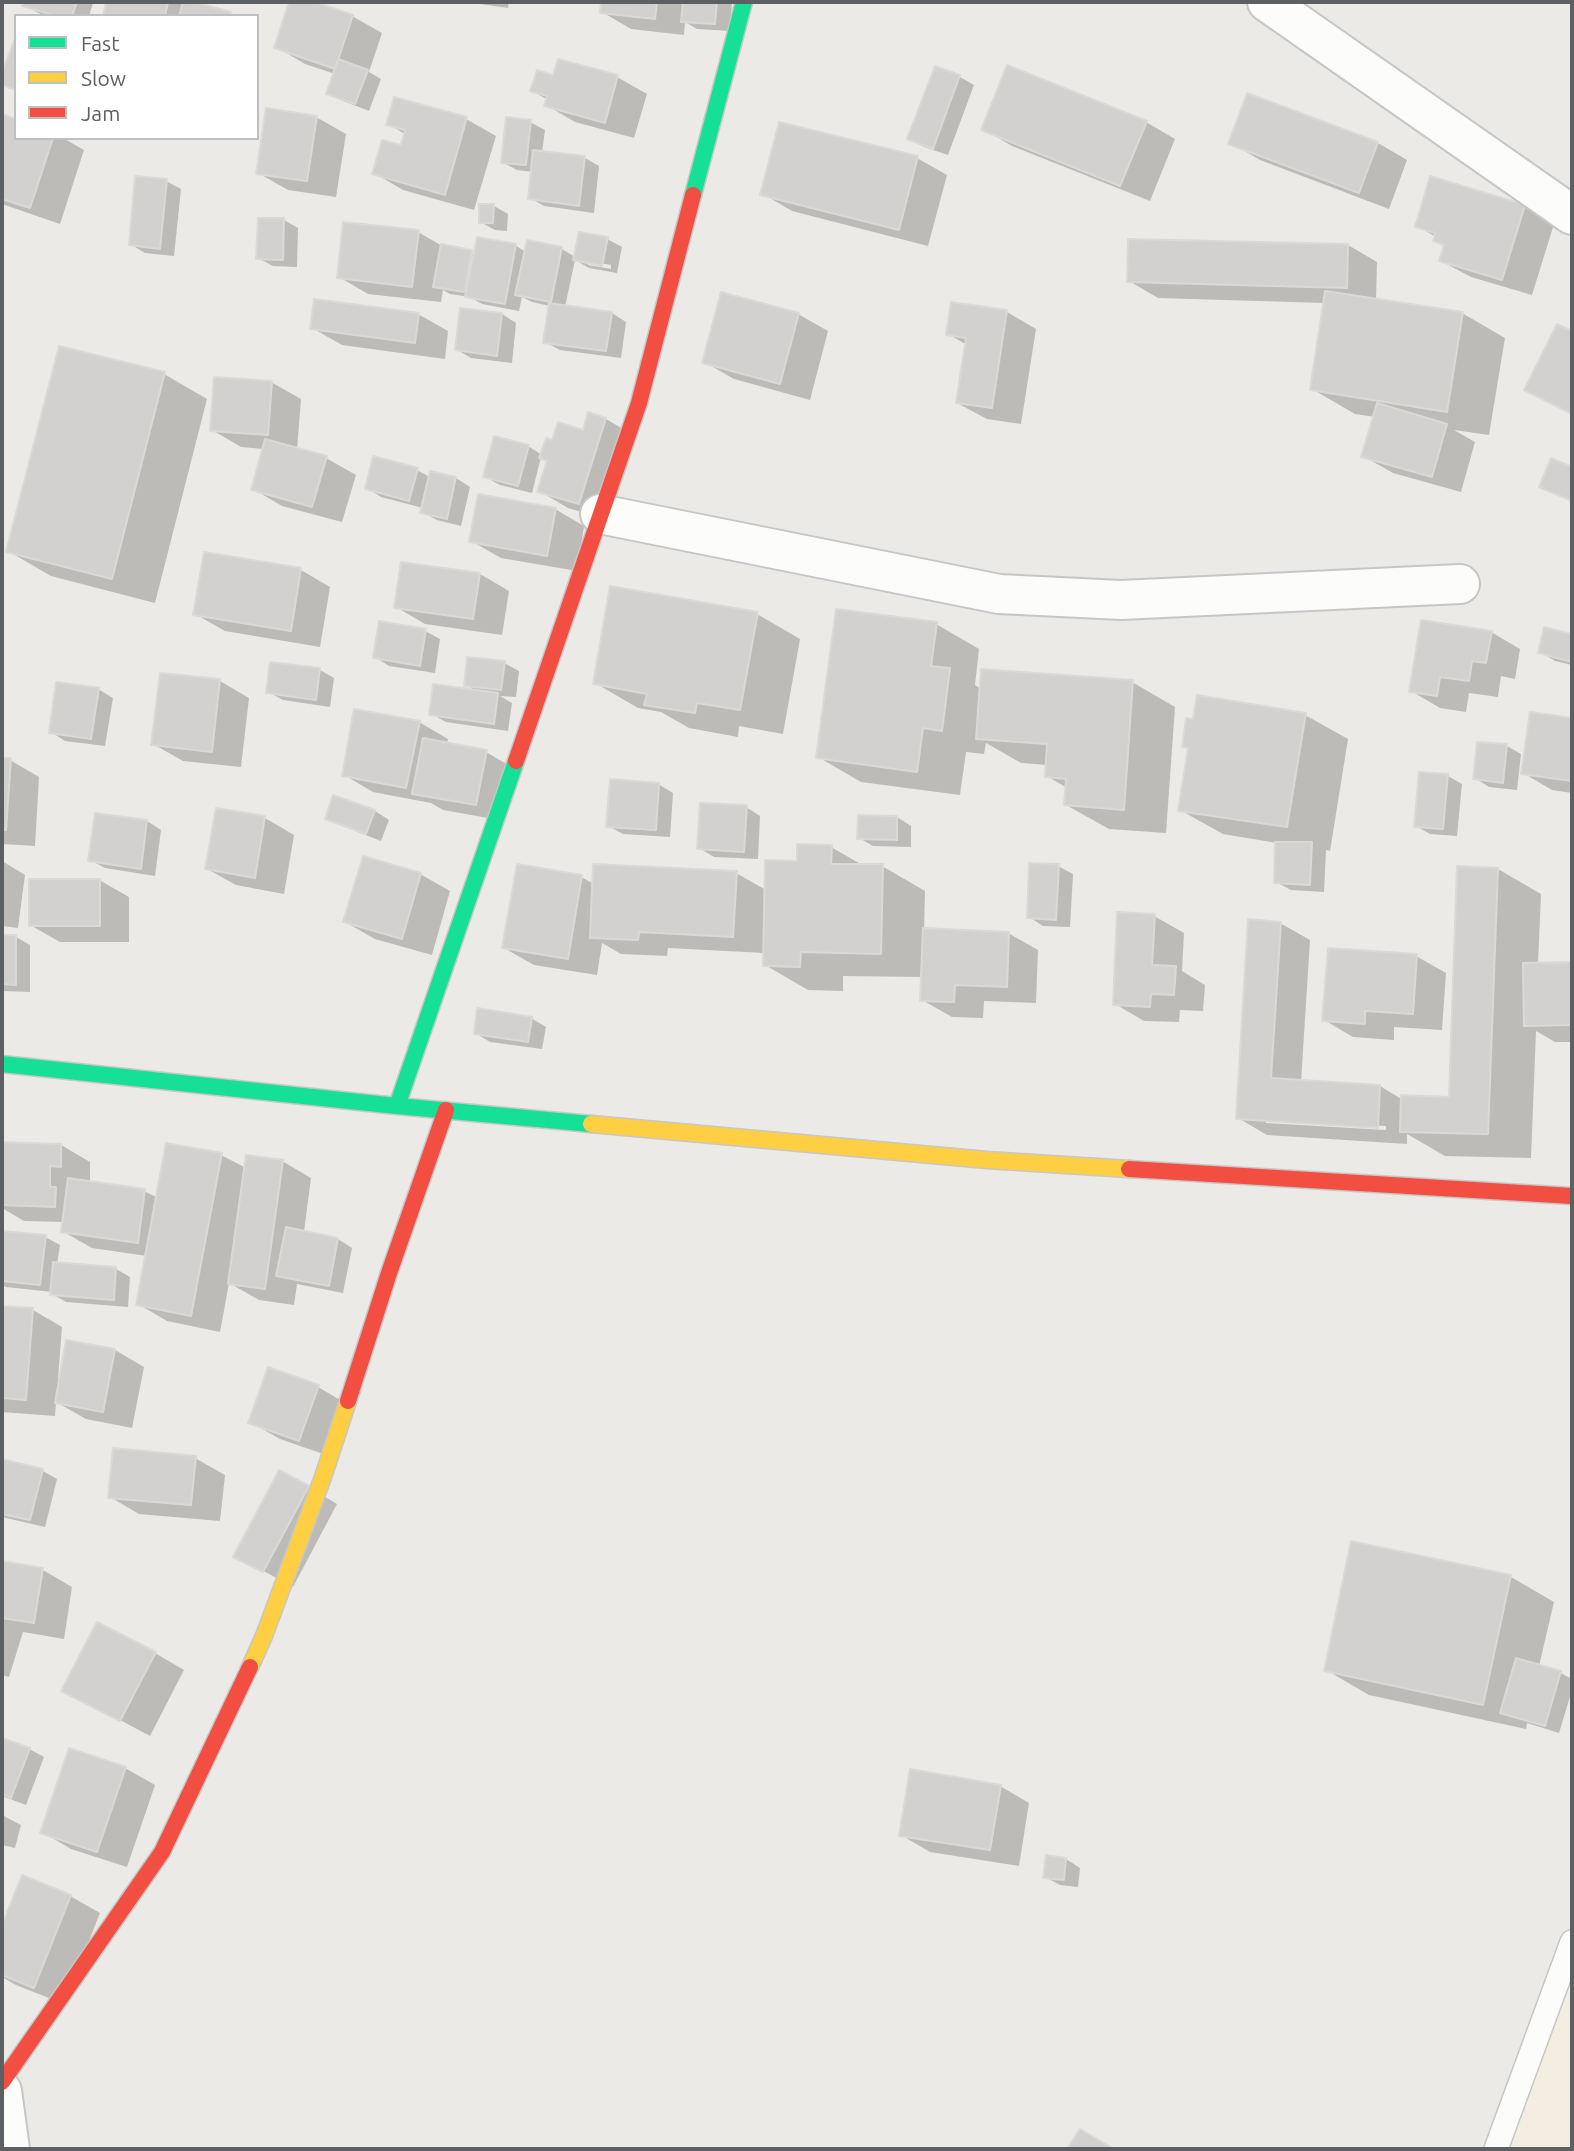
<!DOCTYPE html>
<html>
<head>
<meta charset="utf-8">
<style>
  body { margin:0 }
  #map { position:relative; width:1574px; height:2151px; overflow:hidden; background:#ebeae6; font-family:Ubuntu,sans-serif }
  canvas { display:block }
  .frame { position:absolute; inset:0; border:4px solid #5c6063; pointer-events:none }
  .legend { position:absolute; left:14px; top:14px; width:245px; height:126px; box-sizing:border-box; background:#fff; border:2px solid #bebfc1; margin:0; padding:9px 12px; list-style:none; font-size:21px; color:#5c6063 }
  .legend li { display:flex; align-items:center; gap:14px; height:35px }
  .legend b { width:35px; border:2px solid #bebfc1 }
</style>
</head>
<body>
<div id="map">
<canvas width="1574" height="2151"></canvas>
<div class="frame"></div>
<ul class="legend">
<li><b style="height:9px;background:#16e098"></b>Fast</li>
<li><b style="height:9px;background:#ffcf43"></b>Slow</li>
<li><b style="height:9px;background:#f24e42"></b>Jam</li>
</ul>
</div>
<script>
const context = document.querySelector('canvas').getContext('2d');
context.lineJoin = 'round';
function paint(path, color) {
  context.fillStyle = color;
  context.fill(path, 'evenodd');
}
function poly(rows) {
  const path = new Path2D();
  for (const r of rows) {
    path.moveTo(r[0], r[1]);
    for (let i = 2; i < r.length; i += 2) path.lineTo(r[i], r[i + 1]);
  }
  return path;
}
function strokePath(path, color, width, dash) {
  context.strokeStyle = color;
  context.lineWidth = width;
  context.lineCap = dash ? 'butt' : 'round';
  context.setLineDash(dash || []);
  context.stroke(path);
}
const commercial = poly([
  [1572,1959,1572,2149,1501,2149]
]);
const shadow = poly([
  [25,2,91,2,93,3,89,16,45,16,24,6],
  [108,2,201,2,200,5,233,16,105,16],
  [291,2,309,2,352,16,382,33,369,72,381,79,369,111,343,101,328,93,335,74,305,64,276,47],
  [466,2,509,2,508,8],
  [603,2,732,2,730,31,697,29,685,22,684,35,631,29,602,12],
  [936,68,960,77,974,85,948,155,924,147,909,139],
  [617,77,647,94,634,138,575,122,546,105,548,100,532,91,554,78],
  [1248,95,1378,143,1407,160,1389,209,1260,160,1231,143],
  [2,116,16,121,16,138,63,138,84,150,60,224,2,204],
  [316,117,346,134,336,197,288,190,258,173],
  [466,119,496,136,474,210,403,190,374,173,402,147,405,134,388,124],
  [530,122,545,130,542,153,585,158,599,166,594,213,544,206,530,198,533,172,517,170,502,162],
  [1146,122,1175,139,1150,201,1012,146,983,129],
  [917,158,947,175,928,246,792,211,763,194],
  [166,181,181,189,174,256,145,253,130,244],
  [494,206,508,214,507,231,495,230,480,222],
  [1524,207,1554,224,1532,295,1471,277,1441,261,1445,247,1435,240,1436,237,1417,226],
  [284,220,298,228,297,267,273,266,258,258],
  [418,232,444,247,475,254,516,246,526,252,562,249,575,257,607,239,622,247,617,273,589,268,575,260,565,307,612,313,626,322,621,358,560,350,545,342,550,306,532,302,522,297,519,311,482,304,470,297,450,294,443,290,441,302,368,294,339,277],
  [588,261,611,265,611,269,588,265],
  [1348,245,1377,262,1376,300,1462,313,1505,338,1489,435,1454,430,1475,442,1461,492,1393,473,1363,456,1375,417,1355,414,1312,389,1325,303,1158,298,1129,281],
  [1007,312,1036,329,1021,424,987,419,957,403,967,345,948,334],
  [418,314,448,331,445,359,342,345,312,328],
  [502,314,516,323,512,363,471,358,457,350],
  [798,314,828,331,810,400,734,379,704,362],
  [1558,326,1572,333,1572,415,1526,389],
  [164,374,207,399,155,603,51,576,8,551],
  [271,382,301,399,297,450,326,458,356,475,342,522,282,506,253,489,264,449,241,447,212,430],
  [590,414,606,419,635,436,609,520,568,508,539,491,548,461,541,457,532,493,500,485,485,477,528,446,542,455,553,443,585,432],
  [417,470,430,477,431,473,456,478,470,487,461,526,437,520,422,512,423,508,381,497,367,488],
  [555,509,584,526,577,571,501,558,471,541],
  [205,554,301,570,330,587,320,647,225,631,195,614],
  [480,574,509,591,502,635,425,624,396,607],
  [757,614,800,639,783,734,739,726,738,737,689,728,661,712,638,708,595,683],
  [936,624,979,649,975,685,981,689,1132,682,1175,707,1166,833,1109,829,1066,805,1067,788,1047,776,1048,765,1021,763,986,743,984,754,966,752,960,795,861,782,818,757],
  [1545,629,1572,636,1572,665,1555,661,1540,652],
  [425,631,440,639,435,673,389,666,375,657],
  [1491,632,1520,649,1515,679,1501,676,1498,697,1469,693,1466,712,1440,708,1411,691],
  [504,663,519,671,516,697,500,696,512,703,508,731,446,722,431,714,477,692,466,685],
  [320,670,334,678,330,707,283,700,268,692],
  [161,675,220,681,249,698,241,767,183,761,153,744],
  [98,689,113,698,105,746,65,741,51,732],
  [1532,714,1572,720,1572,793,1552,790,1523,773],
  [1305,715,1348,739,1330,851,1326,850,1324,892,1291,890,1276,882,1277,843,1223,834,1180,810,1190,750,1184,747],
  [419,722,448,739,447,744,486,752,515,769,505,821,443,810,431,803,373,792,344,775],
  [1507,746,1521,754,1517,790,1489,787,1475,778],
  [2,760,10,760,39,777,35,846,2,844],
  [1448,776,1462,784,1457,836,1430,834,1416,826],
  [658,784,673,793,670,837,623,834,608,826],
  [746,807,760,816,758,859,714,857,699,848],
  [218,810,265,818,294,835,284,894,236,885,207,869],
  [375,811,389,820,381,841,342,826,327,818],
  [897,817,911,826,911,847,873,846,859,838],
  [147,821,161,830,155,876,105,868,90,860],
  [831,847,864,866,882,866,925,891,924,930,1008,933,1038,950,1036,1003,984,1001,983,1018,952,1017,922,1000,923,977,843,976,843,991,808,990,765,965,765,953,668,948,667,956,621,954,602,943,597,975,534,965,504,948,581,877,594,884,736,873,766,890,799,863],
  [2,861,25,875,18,928,2,926],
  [1058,866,1073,874,1070,927,1043,926,1029,917],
  [1498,869,1541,894,1538,964,1572,964,1572,1042,1555,1042,1536,1031,1531,1158,1445,1156,1407,1134,1407,1144,1267,1135,1238,1118,1280,923,1310,940,1301,1082,1380,1086,1403,1100,1451,1098],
  [1266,1119,1386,1126,1386,1130,1266,1123],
  [420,874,450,891,432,955,375,939,345,922],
  [99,880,129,897,129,942,60,942,30,925],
  [1154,916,1184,933,1182,971,1205,985,1203,1011,1180,1010,1179,1022,1144,1021,1115,1004],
  [2,937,16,937,30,945,30,992,2,991],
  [1416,956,1446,973,1442,1030,1394,1027,1394,1040,1353,1037,1324,1020],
  [531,1018,546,1027,542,1049,490,1042,475,1033],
  [2,1144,61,1145,90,1162,90,1183,144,1191,158,1198,221,1155,246,1168,282,1161,311,1178,304,1232,338,1239,352,1248,343,1293,297,1284,294,1305,259,1300,229,1283,220,1332,167,1321,138,1304,147,1256,92,1248,62,1231,64,1222,24,1221,2,1208],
  [2,1233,45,1237,60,1245,57,1264,116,1269,130,1277,128,1307,66,1302,52,1294,52,1292,6,1287,2,1285],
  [2,1307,33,1310,62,1327,58,1379,61,1379,68,1342,115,1350,144,1367,132,1428,86,1419,56,1402,55,1416,2,1412],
  [318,1387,347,1404,329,1456,280,1439,250,1422],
  [195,1458,225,1475,220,1521,139,1514,110,1497],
  [2,1461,43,1471,57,1479,45,1527,2,1517],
  [308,1487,337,1504,293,1587,236,1556],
  [2,1563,43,1570,72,1587,64,1639,23,1632,9,1677,2,1675],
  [1511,1577,1554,1602,1539,1666,1561,1673,1572,1679,1572,1690,1559,1733,1527,1723,1526,1729,1369,1695,1326,1670],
  [155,1653,184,1670,150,1736,64,1690],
  [2,1739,29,1749,44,1757,26,1805,2,1796],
  [125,1768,155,1785,127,1867,71,1849,42,1832],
  [1000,1786,1029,1803,1019,1866,930,1852,901,1835],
  [2,1815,21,1825,15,1848,2,1845],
  [1066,1859,1080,1868,1078,1887,1060,1885,1045,1877],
  [23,1878,70,1896,100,1913,64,2004,16,1985,2,1977,2,1930]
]);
const building = poly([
  [23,2,77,2,72,16,56,16,22,6,23,2],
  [106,2,168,2,165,16,103,16,106,2],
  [183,2,194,2,231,12,230,16,179,16,183,2],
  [289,2,315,2,353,15,335,69,274,48,289,2],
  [601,2,657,2,655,19,600,13,601,2],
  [683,2,717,2,715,24,681,22,683,2],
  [16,36,16,90,2,85,2,72,16,36],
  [338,59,368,70,355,104,326,94,338,59],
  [558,59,618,75,605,123,544,106,547,96,530,91,537,70,553,75,558,59],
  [1007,65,1147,121,1120,186,981,130,1007,65],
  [935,66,960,75,933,149,907,139,935,66],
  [1247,93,1378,142,1359,193,1228,144,1247,93],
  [394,97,467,117,445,195,372,174,382,140,401,145,405,130,386,125,394,97],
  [266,108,317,116,307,181,256,174,266,108],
  [2,114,16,119,16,138,53,138,30,208,2,199,2,114],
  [506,117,531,120,526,165,501,163,506,117],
  [779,122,918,156,899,230,760,195,779,122],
  [533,150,585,156,579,206,528,199,533,150],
  [135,176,167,179,160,249,129,245,135,176],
  [1430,176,1525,205,1502,280,1439,261,1444,245,1433,241,1435,233,1415,227,1430,176],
  [479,204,494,204,493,223,479,223,479,204],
  [258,218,284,218,283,260,256,259,258,218],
  [343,222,419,230,412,287,337,278,343,222],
  [579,232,608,237,602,266,573,260,579,232],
  [477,237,516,244,505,304,465,297,477,237],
  [1128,239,1348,244,1347,288,1127,282,1128,239],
  [527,240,562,247,551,302,515,295,527,240],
  [441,244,472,250,465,292,433,287,441,244],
  [1325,291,1463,312,1447,412,1310,390,1325,291],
  [721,292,799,313,780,384,702,363,721,292],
  [314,299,419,313,415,343,310,329,314,299],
  [951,302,1007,310,992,408,956,403,966,338,946,335,951,302],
  [549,303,612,312,606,351,543,343,549,303],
  [460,308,502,313,497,356,455,350,460,308],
  [1557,324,1572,331,1572,414,1524,390,1557,324],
  [59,346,165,372,112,579,6,552,59,346],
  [214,377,272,381,268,435,210,431,214,377],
  [1377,403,1447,424,1432,477,1361,457,1377,403],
  [588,412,606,418,579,504,537,492,547,461,539,458,546,438,552,440,558,422,583,430,588,412],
  [494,436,529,445,518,486,483,477,494,436],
  [265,439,327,456,312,507,251,490,265,439],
  [373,456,418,468,409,501,365,489,373,456],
  [1551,458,1572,467,1572,501,1539,487,1551,458],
  [430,471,456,477,447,519,420,513,430,471],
  [478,494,556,508,547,556,469,542,478,494],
  [204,552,301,568,291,631,193,615,204,552],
  [401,562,480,573,473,619,394,608,401,562],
  [610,586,758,612,740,710,697,703,695,713,644,705,647,694,593,684,610,586],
  [836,609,937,622,931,666,950,668,942,731,923,728,917,772,816,758,836,609],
  [1421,620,1492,631,1486,663,1472,661,1469,681,1440,677,1437,696,1409,692,1421,620],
  [379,621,426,629,420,666,373,658,379,621],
  [1544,627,1572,634,1572,662,1538,653,1544,627],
  [467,657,505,661,501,690,464,686,467,657],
  [270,662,320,668,316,700,266,693,270,662],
  [981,669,1133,680,1124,810,1064,805,1066,779,1045,777,1047,744,976,739,981,669],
  [160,673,220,679,212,752,151,745,160,673],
  [56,682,99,688,91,739,49,733,56,682],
  [433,684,498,693,494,724,429,715,433,684],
  [1197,695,1306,713,1287,827,1178,811,1188,748,1182,747,1186,718,1193,719,1197,695],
  [354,709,420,721,406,788,342,776,354,709],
  [1530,712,1572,718,1572,781,1521,774,1530,712],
  [423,738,487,750,476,805,412,794,423,738],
  [1477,742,1507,744,1503,783,1473,779,1477,742],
  [2,758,11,758,6,830,2,830,2,758],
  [1419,772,1448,774,1443,829,1414,827,1419,772],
  [610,779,659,783,656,830,606,827,610,779],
  [333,795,375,810,366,834,325,819,333,795],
  [700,803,747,805,744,852,697,849,700,803],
  [216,808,265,816,255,878,205,869,216,808],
  [95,813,147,820,141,869,88,861,95,813],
  [858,815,897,816,897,840,857,839,858,815],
  [1275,842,1312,842,1310,885,1274,883,1275,842],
  [797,844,832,845,831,864,883,864,881,954,801,952,800,967,763,966,765,860,797,861,797,844],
  [363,856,421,873,402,939,343,922,363,856],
  [1029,863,1059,864,1056,920,1027,918,1029,863],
  [517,864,582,875,568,959,502,948,517,864],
  [593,864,737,871,733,937,639,932,638,940,590,938,593,864],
  [1457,866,1498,868,1488,1134,1400,1132,1401,1095,1449,1097,1457,866],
  [29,879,100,879,100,926,29,926,29,879],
  [1117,912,1155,914,1152,965,1176,966,1174,995,1151,994,1150,1007,1113,1005,1117,912],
  [1248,919,1281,922,1271,1078,1380,1085,1378,1128,1236,1119,1248,919],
  [923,928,1009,932,1007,987,955,985,954,1002,920,1001,923,928],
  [2,935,16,935,16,985,2,984,2,935],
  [1328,948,1417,954,1413,1014,1365,1011,1365,1024,1322,1021,1328,948],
  [1572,962,1572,1025,1524,1026,1523,963,1572,962],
  [477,1008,532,1017,528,1042,474,1034,477,1008],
  [2,1142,61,1144,61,1167,50,1166,50,1187,56,1187,55,1207,2,1205,2,1142],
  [166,1143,222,1153,191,1316,136,1305,166,1143],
  [246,1155,283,1160,265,1289,228,1284,246,1155],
  [68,1178,145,1189,138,1243,61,1232,68,1178],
  [286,1227,338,1238,329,1286,276,1276,286,1227],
  [2,1231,46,1235,40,1285,2,1281,2,1231],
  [53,1262,116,1267,114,1300,50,1295,53,1262],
  [2,1306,33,1308,26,1400,2,1398,2,1306],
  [66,1340,115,1349,103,1412,55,1403,66,1340],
  [268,1367,319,1385,299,1441,248,1423,268,1367],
  [113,1448,196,1456,191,1505,108,1498,113,1448],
  [2,1459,43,1469,30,1520,2,1514,2,1459],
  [279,1470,309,1486,263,1572,233,1557,279,1470],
  [1351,1541,1511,1575,1483,1705,1324,1671,1351,1541],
  [2,1561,43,1568,34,1623,2,1618,2,1561],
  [97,1622,156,1652,120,1721,61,1691,97,1622],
  [1516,1658,1561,1671,1545,1726,1500,1713,1516,1658],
  [2,1738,30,1748,11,1798,2,1794,2,1738],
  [69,1748,126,1767,97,1852,40,1833,69,1748],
  [910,1769,1001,1785,990,1850,899,1836,910,1769],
  [1046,1855,1066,1858,1064,1880,1043,1878,1046,1855],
  [22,1875,71,1895,34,1988,2,1975,2,1925,22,1875],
  [1080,2129,1114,2149,1067,2149,1080,2129]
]);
const lane = poly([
  [1496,2149,1572,1942]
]);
const street = poly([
  [1267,2,1572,215],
  [600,514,999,594,1121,600,1460,584],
  [2,2091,10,2149]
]);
const fast = poly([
  [693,195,744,2],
  [2,1064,397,1106,591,1124],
  [397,1106,516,761]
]);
const slow = poly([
  [591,1124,987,1160,1129,1169],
  [250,1667,264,1636,323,1477,348,1401]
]);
const jam = poly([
  [516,761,639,403,693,195],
  [1129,1169,1572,1196],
  [348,1401,389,1273,446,1110],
  [2,2082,162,1852,250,1667]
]);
paint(commercial, '#f3eee0');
paint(shadow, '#0003');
paint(building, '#d2d1cf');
strokePath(building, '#dad9d6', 2);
strokePath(lane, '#c6c6c6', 26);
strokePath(street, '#c6c6c6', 42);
strokePath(fast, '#c6c7c7', 19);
strokePath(slow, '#c6c7c7', 19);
strokePath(jam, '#c6c7c7', 19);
strokePath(lane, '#fcfcfb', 23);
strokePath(street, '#fcfcfb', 38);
strokePath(fast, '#16e098', 16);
strokePath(slow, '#ffcf43', 16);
strokePath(jam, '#f24e42', 16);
</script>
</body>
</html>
